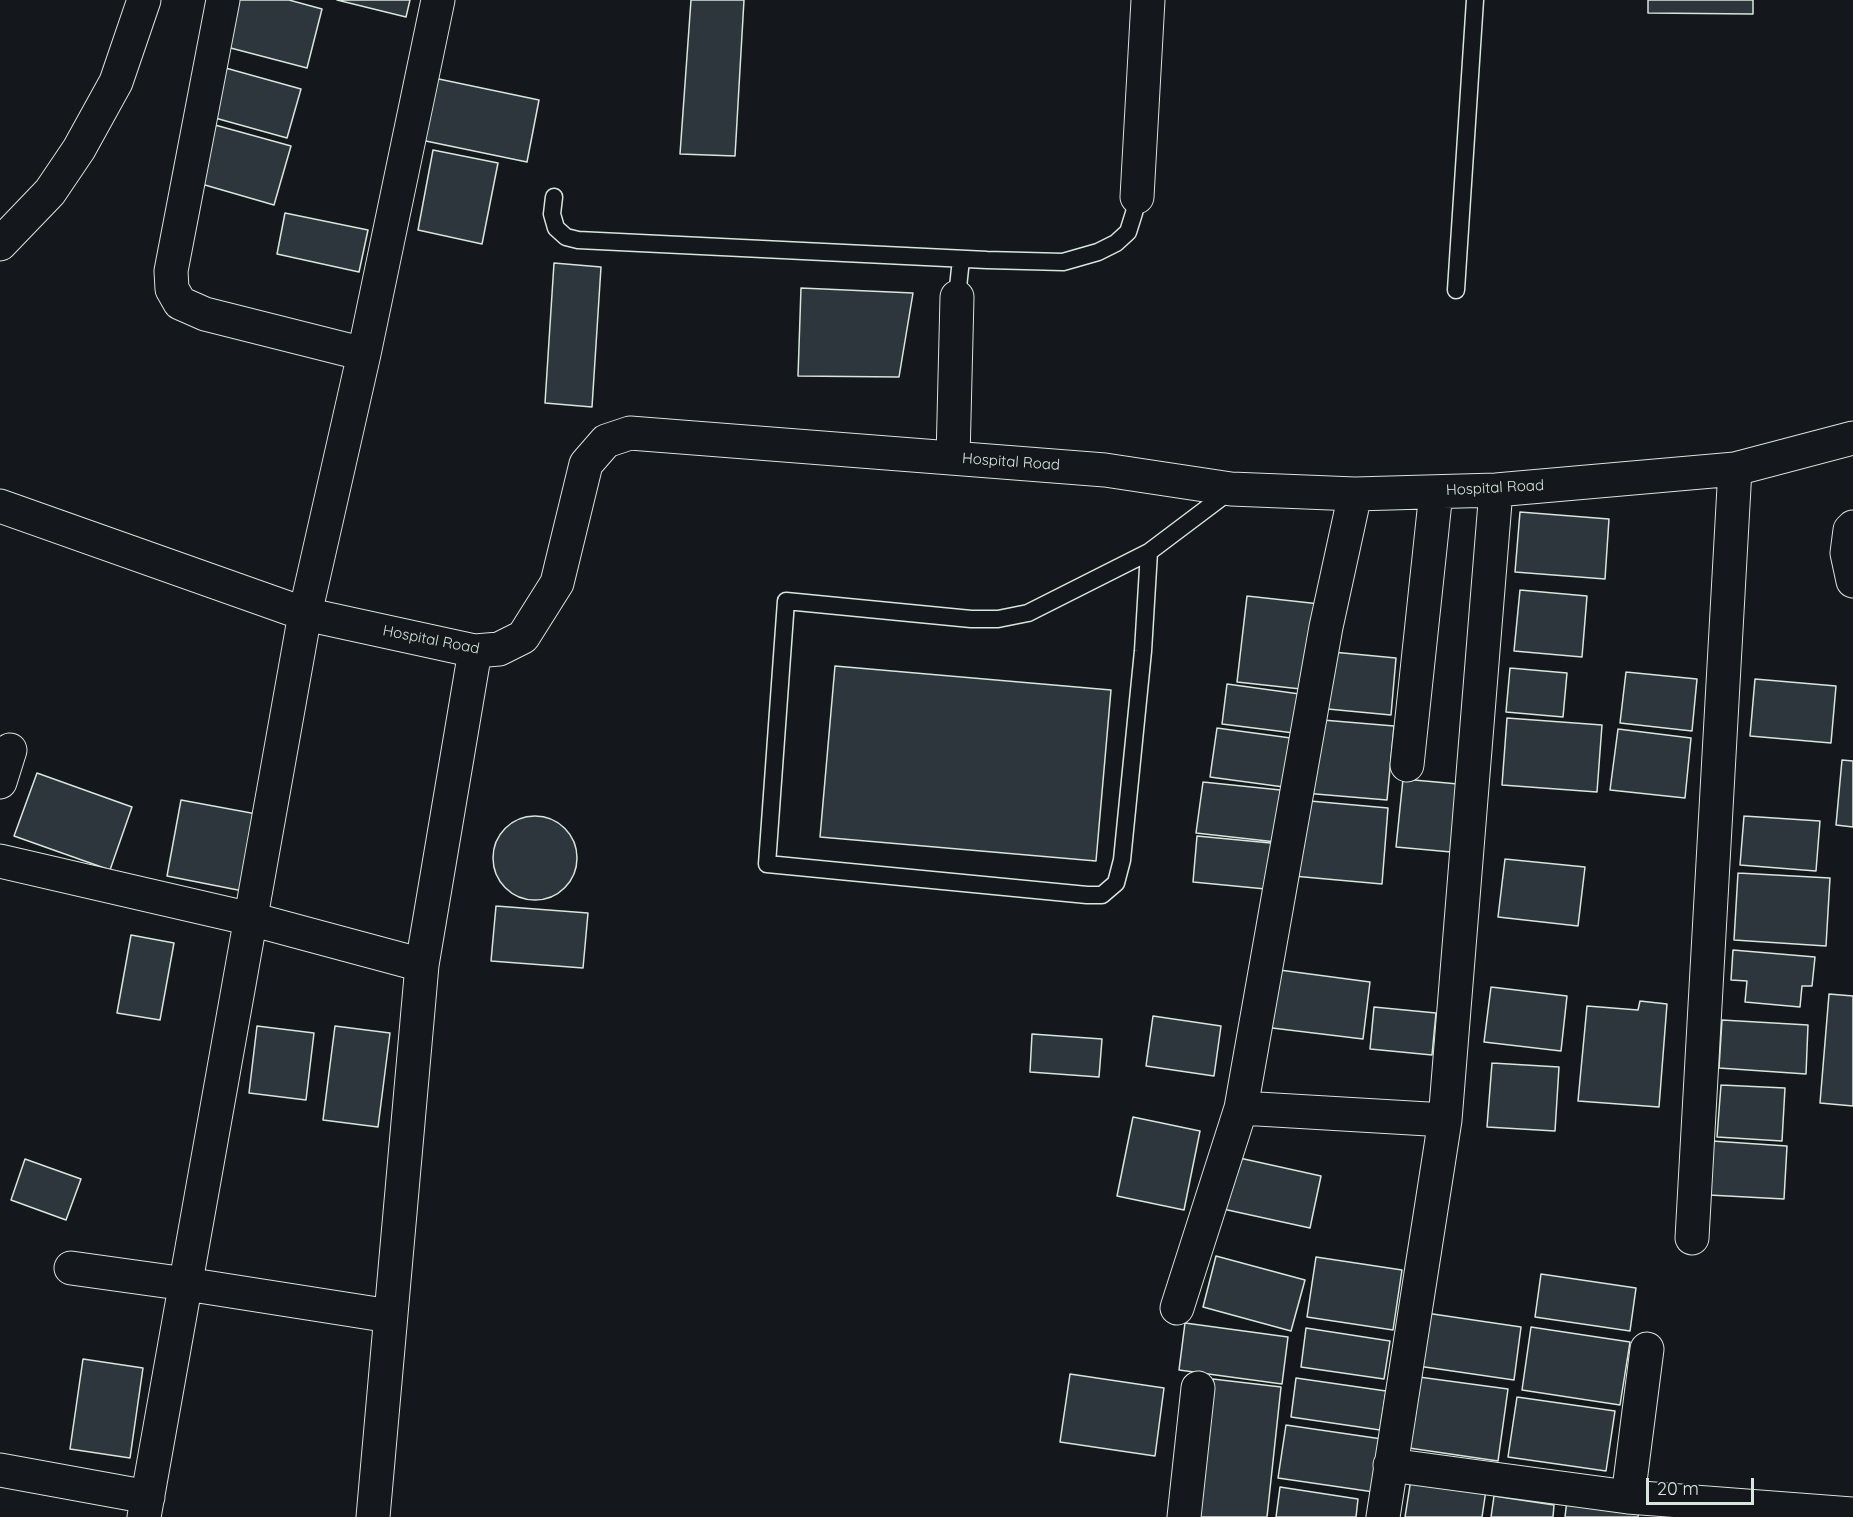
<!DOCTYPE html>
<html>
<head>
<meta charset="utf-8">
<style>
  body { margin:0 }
  #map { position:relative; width:1853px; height:1517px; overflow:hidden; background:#14181c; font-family:Quicksand,sans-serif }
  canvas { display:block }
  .scale { position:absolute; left:1646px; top:1478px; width:108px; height:27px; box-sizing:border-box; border:3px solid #d8e6dc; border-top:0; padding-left:8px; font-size:18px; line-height:21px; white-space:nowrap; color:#d8e6dc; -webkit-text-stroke:4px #14181c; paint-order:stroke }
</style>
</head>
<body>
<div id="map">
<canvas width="1853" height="1517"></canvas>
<div class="scale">20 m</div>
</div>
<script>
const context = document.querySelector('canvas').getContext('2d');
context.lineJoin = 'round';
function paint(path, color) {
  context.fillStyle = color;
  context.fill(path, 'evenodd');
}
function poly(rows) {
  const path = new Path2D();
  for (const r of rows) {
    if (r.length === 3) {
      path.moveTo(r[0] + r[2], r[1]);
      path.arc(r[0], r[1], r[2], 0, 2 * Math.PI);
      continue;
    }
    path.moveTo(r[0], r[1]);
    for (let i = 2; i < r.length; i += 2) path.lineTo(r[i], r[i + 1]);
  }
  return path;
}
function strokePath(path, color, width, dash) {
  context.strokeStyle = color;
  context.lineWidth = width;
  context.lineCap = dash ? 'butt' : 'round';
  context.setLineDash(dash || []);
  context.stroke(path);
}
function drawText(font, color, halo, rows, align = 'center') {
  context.font = font + ' Quicksand,sans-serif';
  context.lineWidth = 4.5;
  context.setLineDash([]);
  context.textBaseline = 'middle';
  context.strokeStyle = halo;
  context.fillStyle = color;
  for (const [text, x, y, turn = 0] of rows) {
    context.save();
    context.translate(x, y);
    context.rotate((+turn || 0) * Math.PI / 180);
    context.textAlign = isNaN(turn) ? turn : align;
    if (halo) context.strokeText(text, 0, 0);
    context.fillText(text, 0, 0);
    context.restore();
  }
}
const building = poly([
  [234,0,289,0,322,9,307,68,223,46,234,0],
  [337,0,410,0,406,17,337,0],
  [691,0,744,0,735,156,680,154,691,0],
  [1648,0,1753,0,1753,14,1648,13,1648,0],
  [222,67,301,89,287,138,208,116,222,67],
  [434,78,539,100,527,162,421,140,434,78],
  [215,125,291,146,274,205,198,183,215,125],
  [433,150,498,163,482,244,418,230,433,150],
  [285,213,368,230,359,272,277,254,285,213],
  [554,263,601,267,592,407,545,403,554,263],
  [801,288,913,293,899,377,798,376,801,288],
  [1520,512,1609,519,1605,579,1515,572,1520,512],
  [1520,590,1587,596,1582,657,1514,651,1520,590],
  [1247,596,1320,604,1310,690,1237,682,1247,596],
  [1322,651,1396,658,1391,715,1317,708,1322,651],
  [835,666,1111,690,1096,861,820,837,835,666],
  [1510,668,1567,673,1563,717,1506,712,1510,668],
  [1626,672,1697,679,1692,731,1620,723,1626,672],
  [1755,679,1836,686,1831,743,1750,736,1755,679],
  [1227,684,1307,695,1302,734,1222,724,1227,684],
  [1507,718,1602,725,1597,792,1502,785,1507,718],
  [1311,719,1394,726,1387,800,1304,793,1311,719],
  [1217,728,1298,739,1291,788,1210,777,1217,728],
  [1618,729,1691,738,1685,798,1610,790,1618,729],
  [1842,760,1853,761,1853,827,1836,825,1842,760],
  [37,773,132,807,110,870,14,836,37,773],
  [1403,779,1458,784,1451,852,1396,847,1403,779],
  [1203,782,1290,791,1285,843,1196,833,1203,782],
  [181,800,262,815,248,892,167,876,181,800],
  [1299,800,1388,808,1382,884,1293,876,1299,800],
  [1744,816,1820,821,1816,871,1740,865,1744,816],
  [535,858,42],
  [1197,836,1281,844,1276,890,1193,882,1197,836],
  [1505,859,1585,867,1578,926,1498,917,1505,859],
  [1738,873,1830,878,1826,946,1734,940,1738,873],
  [496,906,588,913,583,968,491,961,496,906],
  [131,935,174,943,160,1020,117,1013,131,935],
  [1733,950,1815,957,1812,986,1802,986,1800,1007,1745,1002,1747,981,1731,980,1733,950],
  [1272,969,1370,982,1363,1039,1264,1027,1272,969],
  [1491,987,1567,996,1561,1051,1484,1042,1491,987],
  [1829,994,1853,996,1853,1106,1820,1103,1829,994],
  [1640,1001,1667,1004,1659,1107,1578,1101,1587,1006,1638,1010,1640,1001],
  [1374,1007,1436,1013,1432,1055,1370,1049,1374,1007],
  [1153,1016,1221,1026,1214,1076,1146,1066,1153,1016],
  [1722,1020,1808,1025,1806,1074,1719,1068,1722,1020],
  [257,1026,314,1033,306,1100,249,1093,257,1026],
  [335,1026,390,1033,378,1127,323,1120,335,1026],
  [1032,1034,1102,1039,1099,1077,1030,1072,1032,1034],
  [1492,1063,1559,1067,1555,1131,1487,1127,1492,1063],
  [1721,1085,1785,1088,1782,1141,1717,1137,1721,1085],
  [1133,1117,1200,1131,1184,1210,1117,1196,1133,1117],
  [1712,1141,1787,1146,1784,1199,1709,1195,1712,1141],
  [1235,1157,1321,1176,1310,1228,1223,1209,1235,1157],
  [25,1159,81,1179,66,1220,11,1200,25,1159],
  [1216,1256,1305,1280,1291,1331,1203,1307,1216,1256],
  [1316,1257,1402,1270,1393,1330,1307,1317,1316,1257],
  [1541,1274,1636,1288,1630,1331,1535,1317,1541,1274],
  [1426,1313,1521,1327,1514,1380,1418,1366,1426,1313],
  [1185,1323,1288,1337,1282,1384,1179,1370,1185,1323],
  [1531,1327,1630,1342,1620,1405,1522,1390,1531,1327],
  [1306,1328,1390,1341,1384,1379,1301,1367,1306,1328],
  [83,1359,143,1368,130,1458,70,1449,83,1359],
  [1070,1374,1164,1388,1155,1456,1060,1442,1070,1374],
  [1419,1377,1508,1389,1498,1461,1409,1448,1419,1377],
  [1296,1378,1386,1391,1380,1430,1291,1417,1296,1378],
  [1213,1379,1281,1387,1267,1517,1197,1517,1213,1379],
  [1517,1397,1615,1411,1606,1471,1508,1457,1517,1397],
  [1286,1425,1382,1439,1374,1492,1278,1478,1286,1425],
  [1411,1479,1486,1490,1482,1517,1405,1517,1411,1479],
  [1280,1487,1358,1499,1356,1517,1276,1517,1280,1487],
  [1494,1496,1554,1505,1553,1517,1491,1517,1494,1496],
  [1567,1500,1639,1511,1638,1517,1565,1517,1567,1500]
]);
const service = poly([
  [554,197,552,214,556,228,566,237,578,240,987,260,1063,262,1098,252,1116,243,1128,232,1134,213,1137,197],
  [1456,290,1475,0],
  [957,297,961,259],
  [1149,552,1143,651,1122,860,1116,883,1102,895,1087,895,767,864,786,601,971,619,998,619,1028,613,1149,552,1230,491]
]);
const minor = poly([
  [223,0,171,271,172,289,180,303,205,314,364,354],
  [1137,197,1148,0],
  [953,458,957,297],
  [0,506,305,614,475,651,499,649,523,637,557,583,586,464,606,441,630,433,1105,470,1231,489,1355,494,1496,490,1735,469,1853,438],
  [1853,527,1850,530,1847,553,1853,581],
  [1407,765,1436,492],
  [0,782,10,750],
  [0,861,251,919,422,965],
  [1241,1108,1326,627,1355,494],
  [1692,1238,1735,469],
  [71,1268,186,1284,390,1316],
  [1177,1308,1241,1108,1445,1120],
  [1390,1465,1628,1497,1853,1514],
  [0,1470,148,1497],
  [1628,1497,1647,1349],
  [144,1517,305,614,364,354,438,0],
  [373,1517,422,965,475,651],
  [1184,1517,1198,1388],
  [1383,1517,1445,1120,1496,490]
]);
const tertiary = poly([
  [0,244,50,192,79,149,116,82,144,0]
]);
const streetNames = [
  ["Hospital Road",1011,462,4],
  ["Hospital Road",1495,488,-3],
  ["Hospital Road",431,640,11]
];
paint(building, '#2c363c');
strokePath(building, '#d8e6dc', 1.5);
strokePath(service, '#d8e6dc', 19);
strokePath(minor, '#d8e6dc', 35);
strokePath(tertiary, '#d8e6dc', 35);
strokePath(service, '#14181c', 16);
strokePath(minor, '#14181c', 33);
strokePath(tertiary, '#14181c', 33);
drawText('15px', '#d8e6dc', '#14181c', streetNames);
</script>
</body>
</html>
